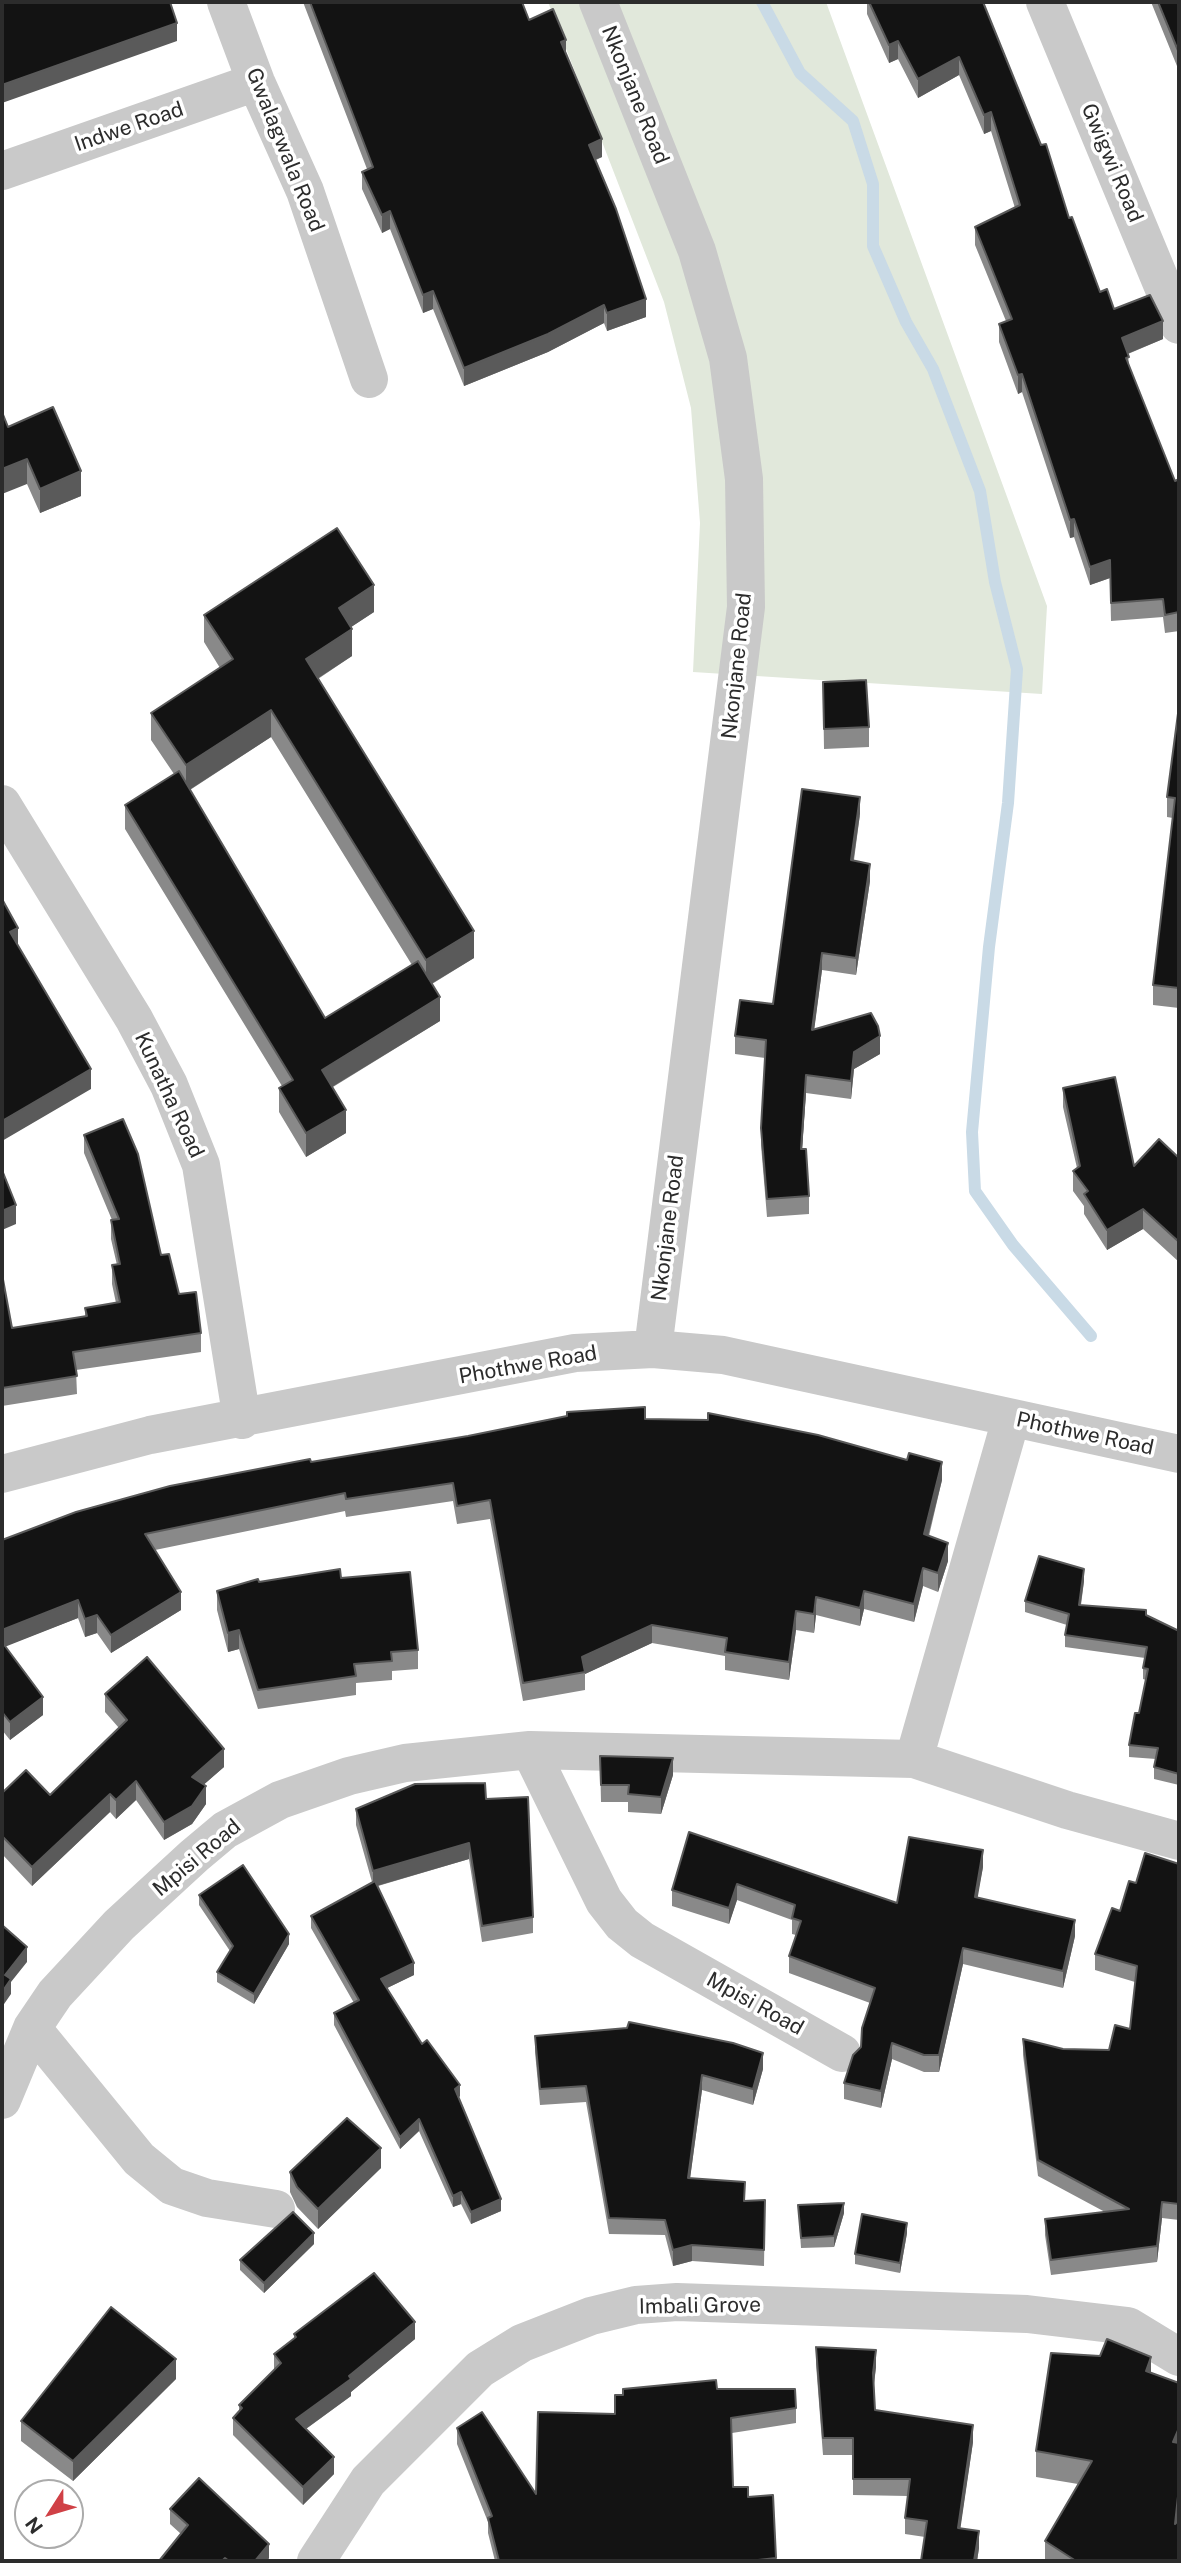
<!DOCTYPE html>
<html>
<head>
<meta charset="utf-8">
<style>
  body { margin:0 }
  #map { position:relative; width:1181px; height:2563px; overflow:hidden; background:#fff; font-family:"Public Sans",sans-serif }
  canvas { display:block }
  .frame { position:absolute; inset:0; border:4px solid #2c2c2c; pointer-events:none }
  .north { position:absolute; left:14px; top:2479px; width:70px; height:70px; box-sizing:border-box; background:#fff; border:2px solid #ababab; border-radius:50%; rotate:233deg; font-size:19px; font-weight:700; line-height:28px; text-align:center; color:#2c2c2c }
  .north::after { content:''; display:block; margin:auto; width:24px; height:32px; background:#d04146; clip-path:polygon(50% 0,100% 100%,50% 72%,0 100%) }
</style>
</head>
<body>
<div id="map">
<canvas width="1181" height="2563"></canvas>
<div class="frame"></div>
<div class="north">N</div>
</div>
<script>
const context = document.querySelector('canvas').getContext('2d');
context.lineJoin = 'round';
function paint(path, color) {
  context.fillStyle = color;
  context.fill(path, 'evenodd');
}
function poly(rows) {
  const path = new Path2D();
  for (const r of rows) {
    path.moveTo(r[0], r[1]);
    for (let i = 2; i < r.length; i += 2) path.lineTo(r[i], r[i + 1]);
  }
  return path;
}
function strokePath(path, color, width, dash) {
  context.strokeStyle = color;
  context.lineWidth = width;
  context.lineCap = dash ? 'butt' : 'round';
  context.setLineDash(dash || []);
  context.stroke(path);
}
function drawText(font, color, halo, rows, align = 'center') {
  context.font = font + ' "Public Sans",sans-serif';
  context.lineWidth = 7;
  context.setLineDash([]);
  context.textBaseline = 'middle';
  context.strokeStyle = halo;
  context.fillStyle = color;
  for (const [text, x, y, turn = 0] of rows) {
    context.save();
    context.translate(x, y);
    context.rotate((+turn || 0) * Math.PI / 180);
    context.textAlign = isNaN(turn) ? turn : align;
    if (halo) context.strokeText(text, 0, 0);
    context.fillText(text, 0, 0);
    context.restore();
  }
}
const green = poly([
  [548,2,826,2,1047,606,1042,694,693,672,700,523,691,408,664,302]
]);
const stream = poly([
  [762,2,800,73,853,121,873,184,873,246,906,322,933,369,980,491,995,582,1017,669,1008,803,989,947,972,1132,975,1191,1013,1245,1091,1336]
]);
const minor = poly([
  [226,2,256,82,305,191,369,379],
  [598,2,697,251,728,358,744,479,746,607,653,1349],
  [1045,2,1179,325],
  [2,171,256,82],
  [2,804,134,1019,169,1085,201,1165,242,1420],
  [2,1474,150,1435,575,1353,653,1349,723,1355,1179,1454],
  [530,1750,604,1901,622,1924,642,1940,842,2053],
  [914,1759,1011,1419],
  [32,2028,139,2159,172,2186,207,2198,276,2209],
  [2,2100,32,2028,55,1994,119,1925,194,1856,225,1830,280,1800,349,1776,405,1763,530,1750,914,1759,1067,1810,1179,1841],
  [316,2561,368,2481,480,2369,522,2343,591,2316,636,2305,677,2302,1027,2314,1128,2326,1179,2357]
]);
const wall = poly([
  [303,2,522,2,529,20,566,53,602,157,596,160,646,317,607,331,604,323,548,352,464,386,433,309,423,313,390,229,382,233,362,189,362,172,367,169],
  [867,2,983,2,1069,218,1100,292,1114,309,1163,339,1128,354,1129,365,1175,481,1179,479,1179,631,1165,633,1163,617,1111,621,1110,578,1090,585,1074,537,1070,538,1022,392,1018,394,999,342,999,324,1006,321,975,245,975,227,1015,208,991,131,984,134,959,75,918,98,898,59,889,63,867,14],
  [1151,2,1179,2,1179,71],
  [8,427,81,496,40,513,27,484],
  [374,612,351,627,352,656,318,679,474,958,432,984,440,1021,333,1087,346,1133,306,1157,279,1112,279,1088,282,1086,125,829,125,805,174,774,151,740,151,713,220,668,204,642,204,615],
  [271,737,412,965,325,1018,190,790],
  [823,682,869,727,869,747,824,749],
  [1179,706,1179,1008,1153,1005,1153,985,1173,818,1167,817,1167,797],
  [860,814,854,860,870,881,856,975,822,970,814,1029,880,1054,854,1069,851,1099,806,1093,802,1149,809,1196,809,1214,767,1217,761,1145,761,1128,765,1058,735,1054,735,1036,773,1004],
  [1063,1088,1134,1166,1179,1158,1179,1262,1143,1229,1107,1250,1084,1214,1084,1206,1073,1191,1073,1171,1077,1168,1063,1107],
  [84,1135,161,1255,179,1294,201,1333,201,1352,76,1370,77,1394,2,1406,2,1274,12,1328,85,1316,85,1308,116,1303,112,1284,112,1265,117,1265,111,1239,111,1220,112,1220,84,1153],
  [645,1419,942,1480,929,1536,948,1561,938,1592,923,1586,914,1622,864,1609,860,1626,816,1615,814,1633,796,1630,789,1680,725,1670,725,1656,652,1643,585,1674,585,1690,523,1701,490,1519,457,1524,453,1501,346,1517,345,1511,155,1550,181,1610,111,1653,97,1633,85,1637,78,1618,5,1646,43,1715,10,1740,2,1730,2,1540,311,1462],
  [341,1578,418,1650,418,1669,392,1671,392,1680,356,1683,356,1695,258,1709,239,1649,228,1652,217,1610,217,1591,259,1582],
  [1084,1581,1081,1605,1146,1616,1179,1631,1179,1785,1154,1779,1154,1767,1156,1759,1129,1757,1129,1745,1139,1713,1146,1680,1143,1679,1143,1668,1145,1658,1065,1647,1065,1635,1067,1625,1025,1612,1025,1601],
  [105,1694,224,1767,204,1784,206,1804,192,1824,164,1840,136,1800,116,1819,110,1812,32,1886,2,1854,2,1793,50,1795,119,1728,105,1712],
  [600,1756,673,1775,661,1814,628,1812,628,1802,601,1802],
  [486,1799,533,1917,533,1933,482,1942,469,1859,378,1886,414,1975,387,1988,422,2044,460,2096,458,2098,501,2211,471,2224,461,2204,453,2207,419,2131,400,2149,334,2025,334,2013,354,2003,311,1928,311,1916,372,1882,356,1825,356,1809],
  [689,1832,897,1903,983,1867,977,1897,1075,1936,1063,1988,963,1964,939,2072,924,2072,892,2059,881,2108,844,2099,844,2083,861,2047,870,2003,789,1973,789,1956,796,1935,792,1934,792,1920,737,1900,729,1924,672,1906,672,1890],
  [1179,1864,1179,2220,1162,2218,1157,2262,1051,2275,1045,2235,1045,2219,1105,2212,1038,2176,1023,2055,1023,2039,1063,2049,1109,2050,1130,2029,1135,1982,1095,1970,1095,1954,1136,1883],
  [199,1895,289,1944,254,2004,217,1982,217,1972,230,1951,199,1905],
  [535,2036,763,2069,753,2105,702,2090,690,2178,745,2201,765,2200,764,2266,692,2261,673,2266,665,2235,609,2234,586,2102,540,2105,535,2052],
  [381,2168,318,2229,297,2207,290,2192,290,2172],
  [798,2205,844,2213,834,2247,801,2248],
  [907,2233,900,2273,855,2264,855,2254],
  [314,2244,264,2293,240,2270,240,2260],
  [294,2334,415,2339,351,2392,351,2396,306,2429,334,2474,303,2505,233,2435,233,2418,239,2412,239,2405,274,2370,274,2354,294,2339],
  [816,2347,876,2367,874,2385,875,2410,973,2442,960,2528,979,2548,977,2561,921,2561,925,2537,905,2534,905,2518,908,2496,853,2495,853,2455,823,2455,816,2364],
  [1100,2356,1151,2373,1178,2521,1179,2561,1045,2561,1045,2541,1078,2484,1036,2477,1036,2451],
  [176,2379,73,2481,21,2441,21,2421],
  [717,2389,796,2408,796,2423,732,2433,733,2487,748,2497,773,2495,776,2561,495,2561,488,2533,488,2522,457,2444,457,2428,536,2494,615,2414],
  [170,2509,269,2558,267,2561,159,2561,181,2534,170,2524]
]);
const shadedWall = poly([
  [177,23,177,41,2,103,2,85],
  [566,40,566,58,561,42],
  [898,41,898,59,889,63,889,45],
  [959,57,959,75,918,98,918,79],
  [991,112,991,131,984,134,984,115],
  [602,139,602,157,589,162,589,145],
  [390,211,390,229,382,233,382,215],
  [433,291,433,309,423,313,423,295],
  [646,299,646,317,607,331,607,313],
  [604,305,604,323,548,352,464,386,464,368],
  [1163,321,1163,339,1122,356,1122,338],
  [1022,374,1022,392,1018,394,1018,375],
  [27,459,27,484,2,494,2,469],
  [81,471,81,496,40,513,40,489],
  [1074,519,1074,537,1070,538,1070,520],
  [1110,560,1110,578,1090,585,1090,567],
  [374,585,374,612,339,635,339,608],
  [352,629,352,656,306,686,306,659],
  [271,710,271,737,186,792,186,765],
  [860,797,860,814,851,877,851,860],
  [870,864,870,881,856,975,856,958],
  [18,928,18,948,10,932],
  [474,931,474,958,426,987,426,960],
  [822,953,822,970,812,1047,812,1030],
  [440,997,440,1021,322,1093,322,1070],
  [880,1036,880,1054,854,1069,851,1099,851,1081,854,1052],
  [91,1069,91,1089,2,1141,2,1121],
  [806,1075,806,1093,801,1166,801,1149],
  [346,1110,346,1133,306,1157,306,1133],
  [16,1205,16,1224,2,1230,2,1211],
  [1143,1209,1143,1229,1107,1250,1107,1230],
  [942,1462,942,1480,924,1552,924,1534],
  [948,1543,948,1561,938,1592,938,1573],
  [923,1568,923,1586,914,1622,914,1604],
  [1084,1569,1084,1581,1079,1616,1079,1605],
  [864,1591,864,1609,860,1626,860,1608],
  [181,1592,181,1610,111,1653,111,1635],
  [816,1597,816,1615,814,1633,814,1614],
  [78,1600,78,1618,2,1648,2,1630],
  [796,1611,796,1630,789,1680,789,1662],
  [97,1615,97,1633,85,1637,85,1619],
  [652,1625,652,1643,585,1674,582,1657],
  [239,1630,239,1649,228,1652,228,1633],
  [43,1697,43,1715,10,1740,10,1722],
  [224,1749,224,1767,192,1795,192,1777],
  [673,1758,673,1775,661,1814,661,1797],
  [136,1781,136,1800,116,1819,116,1800],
  [206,1786,206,1804,192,1824,164,1840,164,1822],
  [110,1794,110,1812,32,1886,32,1867],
  [469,1843,469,1859,373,1887,373,1871],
  [983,1850,983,1867,975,1913,975,1897],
  [737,1884,737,1900,729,1924,729,1908],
  [1075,1920,1075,1936,1063,1988,1063,1971],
  [289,1934,289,1944,254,2004,254,1994],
  [27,1947,27,1962,11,1982,11,1994,2,2007,2,1992,5,1975],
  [963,1948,963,1964,939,2072,939,2055],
  [414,1963,414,1975,381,1991,381,1979],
  [892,2043,892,2059,881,2108,881,2091],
  [763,2053,763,2069,753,2105,753,2089],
  [702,2075,702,2090,688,2194,688,2178],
  [460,2085,460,2096,455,2101,455,2089],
  [419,2119,419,2131,400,2149,400,2137],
  [381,2148,381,2168,318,2229,318,2209],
  [461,2192,461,2204,453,2207,453,2196],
  [501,2199,501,2211,471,2224,471,2212],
  [1162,2202,1162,2218,1157,2262,1157,2246],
  [844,2203,844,2213,834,2247,834,2236],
  [907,2223,907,2233,900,2273,900,2263],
  [314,2233,314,2244,264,2293,264,2283],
  [692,2245,692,2261,673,2266,673,2250],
  [415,2322,415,2339,351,2392,351,2396,296,2436,296,2419],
  [876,2350,876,2367,873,2390,873,2373],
  [1151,2357,1151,2382,1146,2371],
  [176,2359,176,2379,73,2481,73,2461],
  [973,2425,973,2442,958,2545,958,2528],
  [1179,2428,1179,2453,1173,2442],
  [334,2457,334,2474,303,2505,303,2487],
  [1179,2487,1179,2513,1175,2550,1175,2524],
  [979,2531,979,2548,977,2561,974,2561],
  [269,2544,269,2558,267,2561,255,2561]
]);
const building = poly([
  [2,2,170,2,177,23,2,85,2,2],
  [310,2,522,2,529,20,553,9,566,40,561,42,602,139,589,145,616,209,646,299,607,313,604,305,548,334,464,368,433,291,423,295,390,211,382,215,362,172,373,167,310,2],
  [869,2,983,2,1041,145,1046,144,1069,218,1072,217,1100,292,1107,289,1114,309,1150,295,1163,321,1122,338,1129,357,1126,358,1175,481,1179,479,1179,612,1165,615,1163,599,1111,603,1110,560,1090,567,1074,519,1070,520,1022,374,1018,375,999,324,1012,319,975,227,1020,205,991,112,984,115,959,57,918,79,898,41,889,45,869,2],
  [1158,2,1179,2,1179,53,1158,2],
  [53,407,81,471,40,489,27,459,2,469,2,412,8,427,53,407],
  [337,528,374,585,339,608,352,629,306,659,474,931,426,960,271,710,186,765,151,713,233,659,204,615,337,528],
  [866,680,869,727,824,729,823,682,866,680],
  [1179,706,1179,988,1153,985,1175,798,1167,797,1179,706],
  [179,771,325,1018,418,961,440,997,322,1070,346,1110,306,1133,279,1088,293,1080,125,805,179,771],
  [802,789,860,797,851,860,870,864,856,958,822,953,812,1030,871,1013,878,1026,880,1036,854,1052,851,1081,806,1075,801,1149,806,1149,809,1196,767,1199,761,1128,766,1040,735,1036,740,1000,773,1004,802,789],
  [2,899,18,928,10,932,91,1069,2,1121,2,899],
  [1115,1077,1134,1166,1159,1139,1179,1158,1179,1242,1143,1209,1107,1230,1084,1194,1088,1191,1073,1171,1080,1166,1063,1088,1115,1077],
  [123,1119,138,1154,161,1255,169,1254,179,1294,196,1292,201,1333,73,1352,77,1376,2,1388,2,1274,12,1328,87,1316,85,1308,120,1302,112,1265,120,1264,111,1220,119,1219,84,1135,123,1119],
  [2,1170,16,1205,2,1211,2,1170],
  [645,1407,645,1419,708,1420,708,1413,818,1435,907,1460,909,1453,942,1462,924,1534,948,1543,938,1573,923,1568,914,1604,864,1591,860,1608,816,1597,814,1614,796,1611,789,1662,725,1652,727,1638,652,1625,582,1657,585,1672,523,1683,490,1500,457,1506,453,1483,346,1499,345,1493,145,1534,181,1592,111,1635,97,1615,85,1619,78,1600,2,1630,2,1540,76,1512,170,1486,310,1459,311,1462,468,1436,567,1416,567,1412,645,1407],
  [1039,1556,1084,1569,1079,1605,1146,1610,1146,1615,1179,1631,1179,1774,1154,1767,1158,1748,1129,1745,1135,1713,1139,1713,1148,1669,1143,1668,1147,1647,1065,1635,1069,1614,1025,1601,1039,1556],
  [340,1569,341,1578,410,1572,418,1650,391,1652,392,1661,354,1664,356,1676,258,1690,239,1630,228,1633,217,1591,258,1579,259,1582,340,1569],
  [2,1642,43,1697,10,1722,2,1712,2,1642],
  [147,1657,224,1749,192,1777,206,1786,192,1806,164,1822,136,1781,116,1800,110,1794,32,1867,2,1836,2,1793,26,1770,50,1795,127,1720,105,1694,147,1657],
  [600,1756,673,1758,661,1797,628,1794,629,1785,601,1785,600,1756],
  [485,1783,486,1799,528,1797,533,1917,482,1926,469,1843,373,1871,356,1809,415,1784,485,1783],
  [689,1832,897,1903,909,1837,983,1850,975,1897,1075,1920,1063,1971,963,1948,939,2055,924,2055,892,2043,881,2091,844,2083,853,2055,861,2047,862,2028,875,1988,789,1956,801,1921,792,1918,795,1905,737,1884,729,1908,672,1890,689,1832],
  [1145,1853,1179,1864,1179,2204,1162,2202,1157,2246,1051,2260,1045,2219,1129,2209,1038,2160,1023,2039,1063,2049,1109,2050,1115,2025,1130,2029,1137,1966,1095,1954,1112,1908,1120,1911,1129,1881,1136,1883,1145,1853],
  [243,1865,289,1934,254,1994,217,1972,233,1946,199,1895,243,1865],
  [375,1881,414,1963,381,1979,422,2044,427,2040,460,2085,455,2089,501,2199,471,2212,461,2192,453,2196,419,2119,400,2137,334,2013,359,2000,311,1916,375,1881],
  [2,1925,27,1947,5,1975,11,1979,2,1992,2,1925],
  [629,2022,733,2043,763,2053,753,2089,702,2075,688,2178,745,2182,744,2201,765,2200,764,2250,692,2245,673,2250,665,2220,609,2218,586,2086,540,2089,535,2036,627,2028,629,2022],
  [347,2118,381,2148,318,2209,297,2187,290,2172,347,2118],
  [844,2203,834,2236,801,2238,798,2205,844,2203],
  [293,2212,314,2233,264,2283,240,2260,293,2212],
  [862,2214,907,2223,900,2263,855,2254,862,2214],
  [374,2273,415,2322,349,2376,351,2379,296,2419,334,2457,303,2487,233,2418,242,2408,239,2405,281,2363,274,2354,296,2337,294,2334,374,2273],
  [111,2307,176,2359,73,2461,21,2421,111,2307],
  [1107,2339,1151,2357,1146,2371,1179,2383,1179,2428,1173,2442,1179,2443,1179,2487,1175,2524,1179,2520,1179,2561,1076,2561,1045,2541,1092,2461,1036,2451,1051,2353,1100,2356,1107,2339],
  [816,2347,876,2350,873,2373,875,2410,973,2425,958,2528,979,2531,974,2561,921,2561,927,2521,905,2518,910,2479,853,2479,853,2438,823,2438,816,2347],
  [716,2380,717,2389,795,2389,796,2408,731,2418,733,2487,748,2487,748,2497,773,2495,776,2558,749,2561,499,2561,488,2518,492,2516,457,2428,482,2412,536,2494,538,2412,615,2414,615,2395,623,2395,623,2389,716,2380],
  [199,2478,269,2544,255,2561,229,2561,225,2558,222,2561,159,2561,188,2525,170,2509,199,2478]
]);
const streetNames = [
  ["Nkonjane Road",635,95,68],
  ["Indwe Road",129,127,-19],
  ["Gwalagwala Road",285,150,68],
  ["Gwigwi Road",1112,163,67],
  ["Nkonjane Road",737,666,-84],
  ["Kunatha Road",169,1095,65],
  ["Nkonjane Road",668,1228,-83],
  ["Phothwe Road",528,1365,-10],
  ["Phothwe Road",1085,1434,12],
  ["Mpisi Road",197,1858,-40],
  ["Mpisi Road",755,2004,29],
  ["Imbali Grove",700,2306,-1]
];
paint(green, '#e1e8db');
strokePath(stream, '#c9dae6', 12);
strokePath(minor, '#c9c9c9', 38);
paint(wall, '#898989');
paint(shadedWall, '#5a5a5a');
paint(building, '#131313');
strokePath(building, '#5a5a5a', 2);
drawText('21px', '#2c2c2c', '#fff', streetNames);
</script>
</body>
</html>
